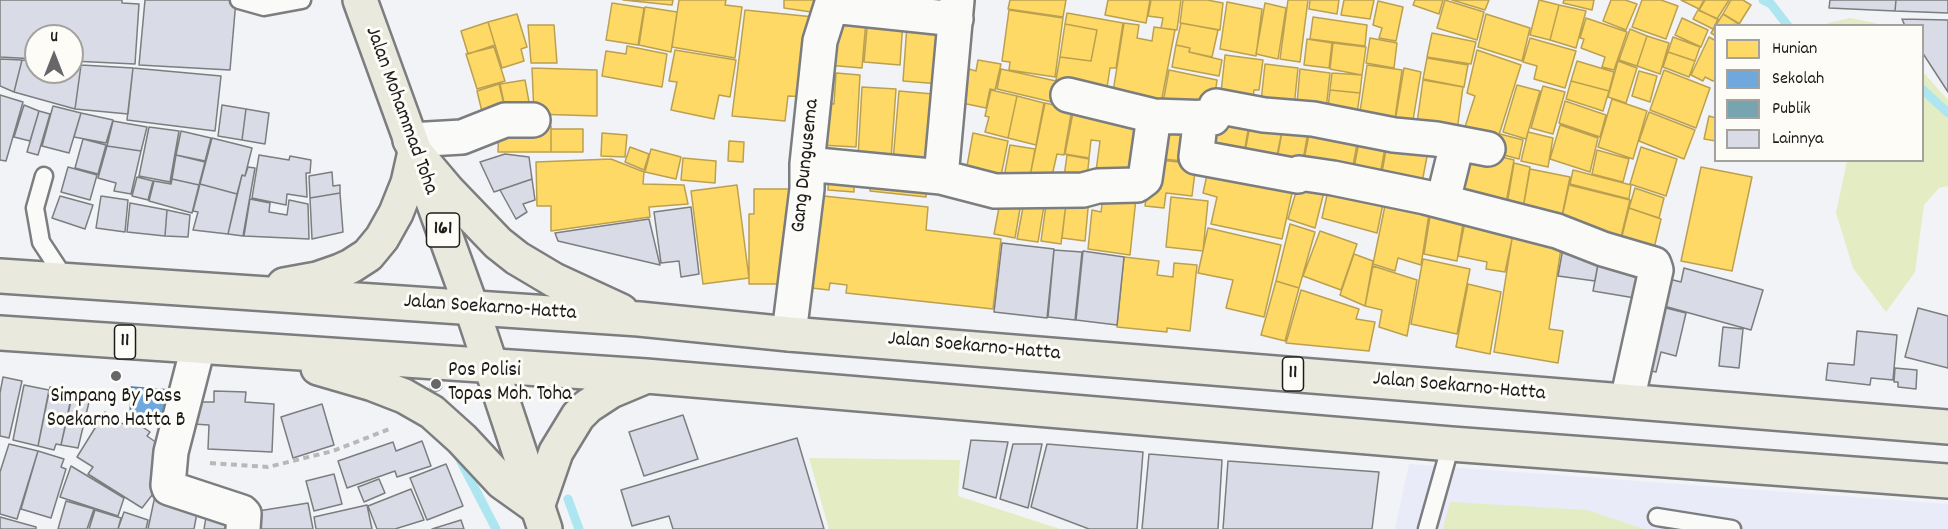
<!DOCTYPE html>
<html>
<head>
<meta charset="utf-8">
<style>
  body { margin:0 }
  #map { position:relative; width:1948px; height:529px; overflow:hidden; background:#f2f3f7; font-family:Dekko,sans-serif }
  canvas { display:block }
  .legend { position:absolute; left:1714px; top:24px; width:210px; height:138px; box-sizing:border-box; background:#fdfcf7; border:2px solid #a3a29f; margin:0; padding:8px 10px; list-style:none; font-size:18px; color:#1c1c1c }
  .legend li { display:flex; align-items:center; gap:12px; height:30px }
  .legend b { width:30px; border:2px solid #a3a29f }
  .north { position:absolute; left:24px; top:24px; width:60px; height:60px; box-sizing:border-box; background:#fdfcf7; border:2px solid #a3a29f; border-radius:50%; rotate:0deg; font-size:16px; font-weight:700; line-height:24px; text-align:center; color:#1c1c1c }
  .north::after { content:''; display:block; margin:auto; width:21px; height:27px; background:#676769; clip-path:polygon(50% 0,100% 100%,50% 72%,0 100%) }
</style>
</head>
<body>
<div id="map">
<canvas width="1948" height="529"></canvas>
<ul class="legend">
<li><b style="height:16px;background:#ffd966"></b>Hunian</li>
<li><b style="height:16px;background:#6fa8dc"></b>Sekolah</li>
<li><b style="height:16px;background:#76a5af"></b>Publik</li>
<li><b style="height:16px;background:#d9dbe6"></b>Lainnya</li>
</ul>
<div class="north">U</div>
</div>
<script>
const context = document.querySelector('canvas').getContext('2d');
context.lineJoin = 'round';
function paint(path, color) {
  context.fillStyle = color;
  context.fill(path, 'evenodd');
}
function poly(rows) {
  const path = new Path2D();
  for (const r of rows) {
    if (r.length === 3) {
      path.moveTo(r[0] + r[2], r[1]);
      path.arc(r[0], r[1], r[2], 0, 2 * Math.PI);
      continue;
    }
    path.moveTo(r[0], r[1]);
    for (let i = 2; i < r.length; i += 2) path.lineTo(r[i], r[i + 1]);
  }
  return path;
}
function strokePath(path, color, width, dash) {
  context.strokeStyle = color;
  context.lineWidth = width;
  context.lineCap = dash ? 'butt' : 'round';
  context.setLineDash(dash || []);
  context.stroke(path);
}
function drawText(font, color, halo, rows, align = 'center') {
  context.font = font + ' Dekko,sans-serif';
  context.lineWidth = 6;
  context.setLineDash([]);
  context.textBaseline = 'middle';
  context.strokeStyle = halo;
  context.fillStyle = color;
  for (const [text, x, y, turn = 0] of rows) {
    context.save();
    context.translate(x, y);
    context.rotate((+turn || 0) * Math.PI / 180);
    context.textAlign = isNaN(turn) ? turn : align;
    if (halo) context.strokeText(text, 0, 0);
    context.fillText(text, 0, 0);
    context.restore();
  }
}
const built = poly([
  [1409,464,1948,504,1948,529,1395,529]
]);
const green = poly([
  [1850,18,1875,23,1879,25,1827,25,1828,23],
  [1923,72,1948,100,1948,186,1939,188,1924,205,1915,272,1886,312,1853,268,1836,213,1847,161,1922,160],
  [809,458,960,460,958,496,1060,529,829,529],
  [1450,502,1587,510,1644,529,1443,529]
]);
const homes = poly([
  [623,0,673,0,672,5,623,0],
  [679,0,726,0,725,5,742,7,735,58,672,47,679,0],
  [784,0,826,0,825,14,784,8,784,0],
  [1010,0,1066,0,1063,17,1008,9,1010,0],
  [1108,0,1150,0,1146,23,1105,15,1108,0],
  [1151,0,1181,0,1177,30,1161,28,1163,18,1148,16,1151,0],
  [1183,0,1207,0,1223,3,1220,30,1180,23,1183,0],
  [1288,0,1308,0,1300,62,1280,59,1288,0],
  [1310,0,1339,0,1337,14,1309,9,1310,0],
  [1344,0,1374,0,1370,19,1341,15,1344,0],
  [1415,0,1443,0,1439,14,1413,5,1415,0],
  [1445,0,1484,12,1477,40,1437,28,1445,0],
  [1452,0,1489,0,1485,10,1452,0],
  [1539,0,1559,5,1550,40,1530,35,1539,0],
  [1564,0,1594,0,1592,10,1563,3,1564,0],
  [1611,0,1625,0,1637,4,1626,30,1603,21,1611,0],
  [1642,0,1661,0,1678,6,1666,39,1632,27,1642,0],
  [1681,0,1704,0,1699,9,1681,0],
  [1705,0,1729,0,1717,19,1699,10,1705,0],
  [1731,0,1743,0,1751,5,1739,24,1723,14,1731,0],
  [1378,1,1403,7,1396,41,1379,38,1382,28,1373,25,1378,1],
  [1227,2,1262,9,1256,56,1220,49,1227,2],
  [612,3,644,8,638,45,606,40,612,3],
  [1265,3,1286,8,1278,59,1256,54,1265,3],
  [1559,5,1586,11,1576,48,1550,40,1559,5],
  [645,7,677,12,671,52,639,45,645,7],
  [745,10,814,17,809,97,788,96,785,121,732,116,745,10],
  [1009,10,1063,18,1055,77,1009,70,1010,62,1002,61,1009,10],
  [1698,10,1718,19,1713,29,1693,19,1698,10],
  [1067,13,1123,23,1116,68,1110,68,1106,94,1078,83,1056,80,1060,57,1091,61,1097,30,1065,24,1067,13],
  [517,14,527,47,521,49,524,61,502,68,488,22,517,14],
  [1486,14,1530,28,1522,61,1478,47,1486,14],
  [1723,14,1740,24,1716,26,1716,36,1711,33,1723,14],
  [832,16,866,20,862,68,827,65,832,16],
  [868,17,903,21,900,65,864,62,868,17],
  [1313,17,1367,25,1365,46,1310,39,1313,17],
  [1586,18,1627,32,1614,70,1602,67,1605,57,1581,48,1584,39,1580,38,1586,18],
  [1682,18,1708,30,1701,47,1675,35,1682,18],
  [488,22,495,45,468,54,461,31,488,22],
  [1124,23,1139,25,1137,38,1152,41,1154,27,1175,30,1161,103,1113,92,1124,23],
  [1181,23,1218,30,1212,57,1189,52,1190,48,1176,45,1181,23],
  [1065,24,1097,30,1091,61,1060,57,1065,24],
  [528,25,554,25,557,63,531,63,528,25],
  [907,25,944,28,940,84,903,81,907,25],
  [1630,29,1647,36,1637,66,1619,60,1630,29],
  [1432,33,1476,42,1471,64,1427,57,1432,33],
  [1647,36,1669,43,1660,74,1637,66,1647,36],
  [1673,37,1700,47,1695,61,1668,52,1673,37],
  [1709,37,1716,41,1716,79,1713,81,1705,77,1703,81,1691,75,1709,37],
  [1370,38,1397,43,1394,68,1366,63,1370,38],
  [1530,38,1576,51,1565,88,1534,79,1537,66,1523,62,1530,38],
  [1307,39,1332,43,1329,68,1304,65,1307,39],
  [1333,43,1366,47,1362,75,1330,69,1333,43],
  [1176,45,1190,48,1189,52,1222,60,1219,76,1172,67,1176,45],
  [627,46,667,54,662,87,602,76,606,51,626,54,627,46],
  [494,47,505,81,477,89,466,54,494,47],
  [675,50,736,60,730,97,719,95,714,119,671,110,677,82,669,81,675,50],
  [1477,50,1521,65,1498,138,1464,130,1475,96,1467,93,1477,50],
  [1668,52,1695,61,1689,77,1663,67,1668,52],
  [1225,55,1263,60,1259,90,1254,90,1252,106,1220,102,1225,55],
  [1427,58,1468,65,1464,87,1423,79,1427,58],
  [978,60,1001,64,995,90,990,89,986,108,962,103,969,69,976,71,978,60],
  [1577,61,1614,72,1609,91,1571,81,1577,61],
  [1618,61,1637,68,1626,103,1608,97,1618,61],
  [1265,64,1298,68,1293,117,1260,111,1265,64],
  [1367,65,1402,70,1395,118,1377,114,1375,128,1358,125,1367,65],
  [532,68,597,70,597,116,534,114,532,68],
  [1404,68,1421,72,1411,132,1394,128,1404,68],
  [1001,69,1056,81,1052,102,997,89,1001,69],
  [1300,69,1330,73,1325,119,1296,115,1300,69],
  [1169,70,1217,80,1212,117,1162,108,1169,70],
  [1664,70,1710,88,1696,128,1650,110,1664,70],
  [1639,71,1657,76,1650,102,1632,96,1639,71],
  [836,73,860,75,856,147,820,145,823,103,834,104,836,73],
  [1332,73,1362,75,1360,93,1330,90,1332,73],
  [525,80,531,113,507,117,500,84,525,80],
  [1423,80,1463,87,1456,138,1416,130,1423,80],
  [1571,81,1609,91,1603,111,1566,99,1571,81],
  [499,84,506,113,484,120,477,91,499,84],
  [1517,85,1540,91,1526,139,1503,132,1517,85],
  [1543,86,1565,92,1553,134,1531,128,1543,86],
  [862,87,896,89,891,159,858,157,862,87],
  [991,90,1017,96,1008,138,985,132,989,117,985,116,991,90],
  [1330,90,1360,93,1356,120,1327,117,1330,90],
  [899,91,933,94,928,164,893,161,899,91],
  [1017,96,1044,103,1036,145,1008,138,1017,96],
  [1612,99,1647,111,1633,159,1598,147,1612,99],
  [1565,101,1606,115,1600,137,1559,123,1565,101],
  [1075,102,1145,117,1137,176,1096,171,1100,141,1091,140,1089,158,1065,154,1075,102],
  [1045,103,1072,109,1064,155,1057,154,1051,180,1030,176,1045,103],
  [1216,108,1251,114,1242,164,1197,155,1216,108],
  [1649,112,1695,130,1684,159,1639,141,1649,112],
  [1252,114,1284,121,1274,170,1243,163,1252,114],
  [1709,116,1716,118,1716,141,1704,139,1709,116],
  [1284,121,1309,127,1301,171,1276,165,1284,121],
  [499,124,551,126,551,152,498,152,499,124],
  [1311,124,1359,134,1350,181,1302,170,1311,124],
  [1560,125,1598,138,1590,172,1550,159,1560,125],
  [1156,126,1196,132,1193,162,1153,158,1156,126],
  [551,129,583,129,583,152,551,152,551,129],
  [1361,131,1387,137,1378,186,1352,179,1361,131],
  [1528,132,1553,138,1548,167,1521,161,1528,132],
  [602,133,627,135,625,157,601,156,602,133],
  [973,133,1008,141,999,186,973,181,976,169,967,166,973,133],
  [1500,134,1523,140,1519,159,1496,153,1500,134],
  [1388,138,1429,146,1420,193,1380,184,1388,138],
  [729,141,744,142,743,162,728,161,729,141],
  [1010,145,1035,149,1028,188,1003,183,1010,145],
  [630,147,649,154,644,170,625,162,630,147],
  [1641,147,1677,159,1666,196,1630,184,1641,147],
  [1464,148,1514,160,1504,214,1453,201,1464,148],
  [651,149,681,157,676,179,645,172,651,149],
  [1597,150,1629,159,1623,182,1592,174,1597,150],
  [1067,155,1089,159,1086,188,1063,184,1067,155],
  [683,158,716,161,715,183,681,180,683,158],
  [611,159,644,172,643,184,684,185,688,204,649,207,650,217,551,231,551,206,537,206,536,162,611,159],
  [1151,159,1196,164,1192,196,1166,193,1164,208,1145,206,1151,159],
  [1210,161,1295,179,1282,239,1211,224,1217,197,1203,193,1210,161],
  [1514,163,1530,167,1521,220,1505,216,1514,163],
  [1701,167,1752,177,1732,271,1681,261,1701,167],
  [1530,169,1570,177,1559,230,1521,220,1530,169],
  [1573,170,1631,185,1629,199,1570,184,1573,170],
  [829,172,854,174,854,192,828,190,829,172],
  [872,175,927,180,926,197,870,191,872,175],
  [1301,175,1326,184,1315,228,1288,219,1301,175],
  [1330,181,1385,194,1377,233,1322,218,1330,181],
  [737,185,749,278,703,284,691,191,737,185],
  [1569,185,1630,200,1619,245,1559,231,1569,185],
  [1635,188,1664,198,1659,218,1629,208,1635,188],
  [754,189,795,189,794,284,749,284,749,214,754,214,754,189],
  [1104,189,1137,189,1130,255,1088,249,1092,210,1101,212,1104,189],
  [1048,191,1067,195,1061,244,1041,241,1048,191],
  [1388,191,1431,201,1421,265,1398,258,1395,271,1373,264,1388,191],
  [1002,192,1022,197,1015,238,994,234,1002,192],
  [814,195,928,207,926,230,1001,239,993,309,846,293,847,285,830,283,829,290,803,287,814,195],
  [1067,195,1089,198,1085,241,1062,238,1067,195],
  [1025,197,1045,200,1038,242,1017,239,1025,197],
  [1171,197,1208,201,1203,251,1166,247,1171,197],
  [1432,204,1465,211,1457,261,1424,254,1432,204],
  [1629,208,1661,219,1651,261,1618,252,1629,208],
  [1467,212,1515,225,1505,272,1486,269,1487,262,1458,256,1467,212],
  [1290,224,1315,232,1299,288,1276,281,1290,224],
  [1514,226,1561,248,1549,329,1563,331,1558,363,1494,352,1514,226],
  [1208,228,1281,245,1264,317,1226,308,1233,280,1198,273,1208,228],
  [1320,231,1357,244,1341,290,1303,276,1320,231],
  [1354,254,1373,261,1365,306,1340,295,1354,254],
  [1124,257,1159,261,1157,275,1173,277,1174,263,1197,265,1190,331,1167,328,1167,332,1117,327,1124,257],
  [1423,259,1470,269,1457,334,1411,324,1423,259],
  [1373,266,1417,280,1407,336,1379,327,1382,310,1365,306,1373,266],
  [1276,281,1299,288,1285,341,1261,335,1276,281],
  [1468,284,1501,292,1490,354,1456,347,1468,284],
  [1301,290,1359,309,1356,319,1375,322,1369,351,1286,343,1301,290]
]);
const schools = poly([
  [131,387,171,390,169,417,130,415,131,387]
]);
const public = poly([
  [436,385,6]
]);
const stream = poly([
  [1763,0,1771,4,1788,26],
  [1922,89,1948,113],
  [457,454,496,529],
  [568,499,579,529]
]);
const building = poly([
  [0,0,122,0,122,3,139,4,135,64,72,61,72,36,36,36,36,59,0,57,0,0],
  [145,0,236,0,230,70,139,65,145,0],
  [1830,0,1896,0,1895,11,1829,8,1830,0],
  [1896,0,1948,0,1948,13,1895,11,1896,0],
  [1902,19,1948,20,1948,92,1922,52,1922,26,1905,26,1902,19],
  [0,59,22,60,14,92,0,86,0,59],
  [22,60,36,61,36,72,72,72,72,64,81,65,75,109,14,92,22,60],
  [81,65,133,68,128,114,75,109,81,65],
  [133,68,221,76,215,131,127,120,133,68],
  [0,95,23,102,6,161,0,160,0,95],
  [24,105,39,111,30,141,14,137,24,105],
  [222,105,246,109,242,140,218,136,222,105],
  [53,106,81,113,69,153,42,146,53,106],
  [246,109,269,113,265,144,242,140,246,109],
  [39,111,50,114,38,155,27,152,39,111],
  [81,113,113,120,106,143,74,137,81,113],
  [113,121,147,127,141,151,107,146,113,121],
  [149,127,179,131,170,182,139,176,149,127],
  [181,131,211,138,205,161,176,155,181,131],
  [212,138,252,148,245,176,242,175,237,194,200,184,212,138],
  [83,139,106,145,98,174,75,168,83,139],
  [107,146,141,151,131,194,114,191,116,183,98,178,107,146],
  [505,154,529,157,532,179,494,192,480,162,505,154],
  [176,155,205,162,199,185,172,179,176,155],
  [259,155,289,160,290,156,311,160,310,173,306,173,307,197,287,194,286,205,252,198,259,155],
  [68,167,97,175,90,200,61,192,68,167],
  [248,167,255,168,243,236,228,234,242,175,245,176,248,167],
  [332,172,333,186,340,185,340,193,310,198,309,176,332,172],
  [137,177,153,181,148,200,132,196,137,177],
  [172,179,199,185,192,213,149,201,154,181,171,184,172,179],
  [532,179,535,200,523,204,527,212,516,219,500,190,532,179],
  [200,184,237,194,228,234,193,230,198,212,193,211,200,184],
  [340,193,343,232,312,239,310,198,340,193],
  [60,196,93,205,85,229,52,218,60,196],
  [101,196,128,200,125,232,96,228,101,196],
  [250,199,270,203,269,212,287,215,289,200,308,204,309,239,244,236,250,199],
  [130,203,167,210,165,236,127,232,130,203],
  [691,207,699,274,681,277,679,261,661,263,654,212,691,207],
  [167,210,190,215,188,237,165,236,167,210],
  [649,219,660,265,558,241,555,233,649,219],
  [1002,243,1054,249,1047,318,994,312,1002,243],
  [1563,248,1600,253,1595,281,1558,276,1563,248],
  [1054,250,1082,252,1075,320,1048,317,1054,250],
  [1083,251,1124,257,1117,325,1076,320,1083,251],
  [1600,253,1642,261,1635,298,1593,291,1600,253],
  [1684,268,1763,290,1751,330,1653,303,1661,277,1681,282,1684,268],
  [1654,305,1686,313,1676,356,1661,352,1656,372,1638,368,1654,305],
  [1918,308,1948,316,1948,368,1905,357,1918,308],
  [1723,327,1743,329,1739,368,1719,366,1723,327],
  [1857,331,1897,335,1893,380,1871,378,1870,385,1826,380,1828,363,1854,365,1857,331],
  [1895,368,1917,370,1916,389,1898,387,1898,382,1894,382,1895,368],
  [3,377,22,381,9,438,0,436,0,393,3,377],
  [24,385,49,390,38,446,13,440,24,385],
  [50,387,73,392,61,445,56,444,54,450,38,446,50,387],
  [214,391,246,392,245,402,274,404,272,452,208,449,209,425,193,424,194,402,214,402,214,391],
  [72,394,90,398,78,448,61,445,72,394],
  [322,404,334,445,293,458,281,417,322,404],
  [105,412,126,426,131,419,150,432,147,436,164,448,167,458,150,486,156,490,142,508,88,474,93,467,77,457,105,412],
  [683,415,698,459,644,476,629,432,683,415],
  [797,438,824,529,673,529,669,516,632,526,621,490,797,438],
  [971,440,1008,442,996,498,963,488,971,440],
  [422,441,431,466,397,477,395,471,347,488,338,461,393,442,396,451,422,441],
  [9,444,38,451,17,519,0,514,0,472,9,444],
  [1013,444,1042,444,1028,508,1000,499,1013,444],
  [1047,444,1143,452,1137,529,1089,529,1031,507,1047,444],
  [38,451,64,459,61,467,66,469,51,518,21,509,38,451],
  [1149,454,1222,460,1218,529,1142,529,1149,454],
  [1228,461,1379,472,1372,529,1223,529,1228,461],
  [446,464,463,506,427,520,410,478,446,464],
  [71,466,124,498,118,516,60,497,71,466],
  [334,474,342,504,314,511,306,481,334,474],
  [379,479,385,493,364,502,358,487,379,479],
  [411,489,424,520,395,529,377,529,368,506,411,489],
  [156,491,199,502,194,529,148,529,156,491],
  [66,501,94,509,87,529,58,529,66,501],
  [308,503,313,529,249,529,252,512,308,503],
  [367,505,372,529,316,529,314,517,367,505],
  [95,510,121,518,118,529,89,529,95,510],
  [207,511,240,529,204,529,207,511],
  [124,512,148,520,146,529,118,529,124,512],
  [0,517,36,527,36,529,0,529,0,517],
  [461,520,464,529,432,529,461,520]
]);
const path = poly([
  [210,463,268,467,333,451,392,428]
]);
const service = poly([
  [239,0,264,7,302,0],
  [44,176,35,208,41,242,66,280],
  [1657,517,1732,529],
  [1427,529,1451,444]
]);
const minor = poly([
  [832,6,956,19],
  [1068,95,1154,116,1213,118,1216,106,1264,115,1313,119,1394,135,1436,139,1488,149],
  [1201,117,1196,157,1298,176,1299,173,1333,178,1425,197,1557,231,1603,249,1654,264,1656,270,1627,401],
  [410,140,462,137,505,120,533,120],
  [807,164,941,177,995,191,1083,190,1098,186,1137,185,1145,179,1154,116],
  [941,177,957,0],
  [1443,201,1457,144],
  [789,334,807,189,807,164,820,41,833,0],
  [198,347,171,452,168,485,169,488,242,512,244,514,243,529]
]);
const primary = poly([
  [360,0,472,309,545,529]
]);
const trunk = poly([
  [415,152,448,191,498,243,517,258,554,280,621,311],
  [0,276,639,319,789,334,1948,427],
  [284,285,317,279,340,271,351,266,368,255,382,238,396,213,408,183,415,152],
  [0,333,646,376,1451,444,1948,481],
  [318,368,373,384,404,396,432,412,462,439,502,482,537,507,556,452,578,416,588,406,611,391,642,378]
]);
const markers = [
  [116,376,6,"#676769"],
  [436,384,6,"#676769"]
];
const shields = [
  [443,230,33],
  [125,342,21],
  [1293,374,21]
];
const shieldNames = [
  ["161",443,230],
  ["11",125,342],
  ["11",1293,374]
];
const streetNames = [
  ["Jalan Mohammad Toha",400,111,70],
  ["Gang Dungusema",807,166,-84],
  ["Jalan Soekarno-Hatta",490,309,4],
  ["Jalan Soekarno-Hatta",974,348,5],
  ["Jalan Soekarno-Hatta",1459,388,5]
];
const poiNames = [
  ["Pos Polisi",448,372],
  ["Topas Moh. Toha",448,396],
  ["Simpang By Pass",116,398,"center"],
  ["Soekarno Hatta B",116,422,"center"]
];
paint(built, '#e9ebf8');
paint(green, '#e4ecc3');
paint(homes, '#ffd966');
strokePath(homes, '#bba050', 1.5);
paint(schools, '#6fa8dc');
strokePath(schools, '#567ea2', 1.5);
paint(public, '#76a5af');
strokePath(public, '#5b7c83', 1.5);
strokePath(stream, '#ade6f0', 9);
paint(building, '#d9dbe6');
strokePath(building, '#7c7d7f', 1.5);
strokePath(service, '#7c7d7f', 21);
strokePath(minor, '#7c7d7f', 38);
strokePath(primary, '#7c7d7f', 38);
strokePath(trunk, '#7c7d7f', 38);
strokePath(path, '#b8b8b8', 4, [6, 4.5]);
strokePath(service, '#fafaf9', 16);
strokePath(minor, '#fafaf9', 33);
strokePath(primary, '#eae9dd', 33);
strokePath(trunk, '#eae9dd', 33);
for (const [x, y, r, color] of markers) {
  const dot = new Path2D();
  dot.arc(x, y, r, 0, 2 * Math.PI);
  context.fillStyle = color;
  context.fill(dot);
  strokePath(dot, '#fdfcf7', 2);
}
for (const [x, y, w] of shields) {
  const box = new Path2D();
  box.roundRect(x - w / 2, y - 17, w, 34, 4.5);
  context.fillStyle = '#fdfcf7';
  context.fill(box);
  strokePath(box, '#1c1c1c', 1.5);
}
drawText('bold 20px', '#1c1c1c', null, shieldNames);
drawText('21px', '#1c1c1c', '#fdfcf7', streetNames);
drawText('21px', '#1c1c1c', '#fdfcf7', poiNames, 'left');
</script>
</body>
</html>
